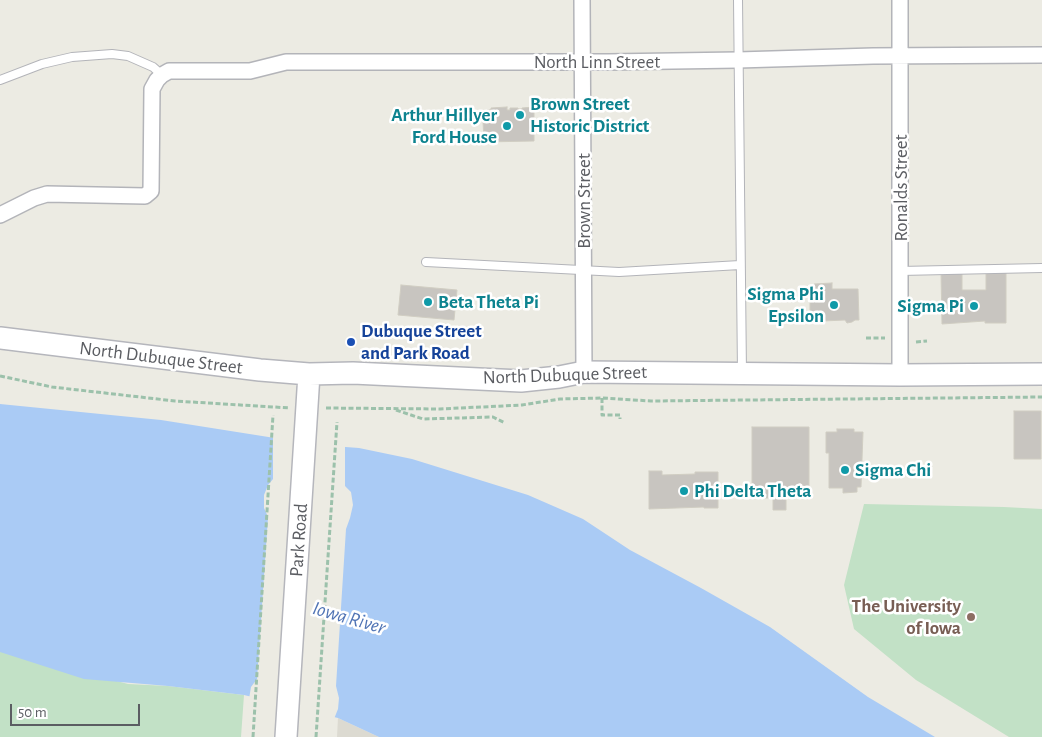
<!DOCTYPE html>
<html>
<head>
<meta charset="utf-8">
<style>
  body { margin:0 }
  #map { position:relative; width:1042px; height:737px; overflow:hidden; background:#ecebe3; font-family:"Alegreya Sans",sans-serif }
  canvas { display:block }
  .scale { position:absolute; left:10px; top:704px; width:130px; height:22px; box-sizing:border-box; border:2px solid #5b5d62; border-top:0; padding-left:6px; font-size:15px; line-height:18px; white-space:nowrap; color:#5b5d62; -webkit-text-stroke:4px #fff; paint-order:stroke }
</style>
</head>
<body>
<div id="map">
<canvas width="1042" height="737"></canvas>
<div class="scale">50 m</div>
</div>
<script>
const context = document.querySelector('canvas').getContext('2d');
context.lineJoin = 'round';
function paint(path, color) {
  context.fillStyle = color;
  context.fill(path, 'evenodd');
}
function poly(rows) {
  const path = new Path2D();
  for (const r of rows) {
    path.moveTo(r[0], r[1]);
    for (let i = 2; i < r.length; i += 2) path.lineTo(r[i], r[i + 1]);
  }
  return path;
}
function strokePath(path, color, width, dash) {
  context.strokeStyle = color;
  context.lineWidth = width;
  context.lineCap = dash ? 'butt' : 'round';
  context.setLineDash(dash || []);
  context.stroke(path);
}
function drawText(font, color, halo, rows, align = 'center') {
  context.font = font + ' "Alegreya Sans",sans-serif';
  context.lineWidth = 5;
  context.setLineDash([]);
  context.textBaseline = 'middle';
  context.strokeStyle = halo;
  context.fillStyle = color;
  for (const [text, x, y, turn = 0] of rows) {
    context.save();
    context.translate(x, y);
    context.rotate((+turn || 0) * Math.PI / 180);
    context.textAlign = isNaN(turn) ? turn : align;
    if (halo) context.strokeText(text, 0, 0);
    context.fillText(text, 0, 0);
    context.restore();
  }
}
const education = poly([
  [338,718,379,737,337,737]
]);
const green = poly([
  [864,504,1004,507,1042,509,1042,737,1009,737,916,680,854,629,844,585],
  [0,650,128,684,168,686,244,695,241,737,0,737]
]);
const water = poly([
  [0,404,161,420,319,445,359,448,412,459,528,495,583,519,630,550,701,588,770,627,868,697,935,737,379,737,338,718,244,695,168,686,84,679,0,652]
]);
const pier = poly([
  [273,434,345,445,345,486,351,492,353,505,350,518,346,529,336,686,339,698,338,709,334,719,249,699,251,687,257,679,268,517,264,508,264,495,268,485,273,479]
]);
const building = poly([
  [507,107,507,110,510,110,510,108,518,108,518,109,522,109,522,108,534,107,534,118,531,119,532,131,534,131,534,141,484,142,483,121,487,121,487,110,491,110,491,108,507,107],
  [986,272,1006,272,1006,323,985,323,985,321,942,324,941,273,962,273,962,290,986,290,986,272],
  [832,283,832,289,858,289,859,320,855,320,852,322,847,323,845,320,823,321,821,323,816,323,813,321,810,321,810,290,814,290,814,284,832,283],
  [401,285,457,290,454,320,398,315,401,285],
  [1014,411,1041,411,1041,459,1014,459,1014,411],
  [752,427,809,427,809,497,786,497,786,510,773,510,773,498,752,498,752,427],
  [837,429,854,429,854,432,863,432,861,487,857,487,857,492,843,493,843,488,829,488,829,453,826,453,826,432,837,432,837,429],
  [649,471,662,471,662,475,695,474,695,472,718,472,718,508,704,508,704,507,649,509,649,471]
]);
const path = poly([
  [866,338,885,338],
  [916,342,927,341],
  [0,376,52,387,175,401,290,408],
  [602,398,602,415,620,415,620,419],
  [326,408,440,409,522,405,560,399,602,398,651,401,1042,397],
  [396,410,423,419,493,417,505,423],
  [253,737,273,415],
  [316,737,337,422]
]);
const lane = poly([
  [738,0,742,373],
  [0,80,42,64,72,57,112,54,128,56,153,67,162,75],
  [426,262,619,272,740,265],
  [900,271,1042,268]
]);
const street = poly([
  [582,0,584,372],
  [0,215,34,198,47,194,145,196,151,191,152,89,157,80,162,75,169,71,250,71,286,62,608,62,738,60,873,56,1042,55],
  [900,375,900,0]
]);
const secondary = poly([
  [0,338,260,370,309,374,353,373,521,381,559,377,584,372,900,375,1042,374],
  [286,737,309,374]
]);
const markers = [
  [520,115,5,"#0f9aa8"],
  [507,126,5,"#0f9aa8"],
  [428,302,5,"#0f9aa8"],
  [834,305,5,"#0f9aa8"],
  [974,306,5,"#0f9aa8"],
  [351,342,5,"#1a4fb4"],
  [845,470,5,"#0f9aa8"],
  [684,491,5,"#0f9aa8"],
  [971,617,5,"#8d6e63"]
];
const streetNames = [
  ["North Linn Street",597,62],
  ["Ronalds Street",901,188,-90],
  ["Brown Street",584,201,-90],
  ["North Dubuque Street",161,358,7],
  ["North Dubuque Street",565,375,-2],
  ["Park Road",299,540,-86]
];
const cultureNames = [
  ["Brown Street",530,104],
  ["Historic District",530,126],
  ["Arthur Hillyer",497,115,"right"],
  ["Ford House",497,137,"right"],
  ["Sigma Phi",824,294,"right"],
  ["Epsilon",824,316,"right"],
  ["Beta Theta Pi",438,302],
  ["Sigma Pi",964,306,"right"],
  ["Sigma Chi",855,470],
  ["Phi Delta Theta",694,491]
];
const transitNames = [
  ["Dubuque Street",361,331],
  ["and Park Road",361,353]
];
const educationNames = [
  ["The University",961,606],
  ["of Iowa",961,628]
];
const waterNames = [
  ["Iowa River",349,618,16]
];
paint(education, '#dcdad1');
paint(green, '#c2e1c6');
paint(water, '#aacbf5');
paint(pier, '#ecebe3');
paint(building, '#c8c5c0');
strokePath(building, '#d0cdc2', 1);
strokePath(lane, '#b3b4b9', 10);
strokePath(street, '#b3b4b9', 18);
strokePath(secondary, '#b5b6bc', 24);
strokePath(path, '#9cc1ab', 3, [5, 2.5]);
strokePath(lane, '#fff', 8);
strokePath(street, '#fff', 15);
strokePath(secondary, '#fff', 21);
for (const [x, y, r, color] of markers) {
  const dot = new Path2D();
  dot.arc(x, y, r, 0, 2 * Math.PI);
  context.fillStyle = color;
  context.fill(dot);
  strokePath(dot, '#fff', 2);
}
drawText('19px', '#5b5d62', '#fff', streetNames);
drawText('bold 19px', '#0d838f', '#fff', cultureNames, 'left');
drawText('bold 19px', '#164399', '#fff', transitNames, 'left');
drawText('bold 19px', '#785e54', '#fff', educationNames, 'right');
drawText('italic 20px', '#5074b5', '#fff', waterNames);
</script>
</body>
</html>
